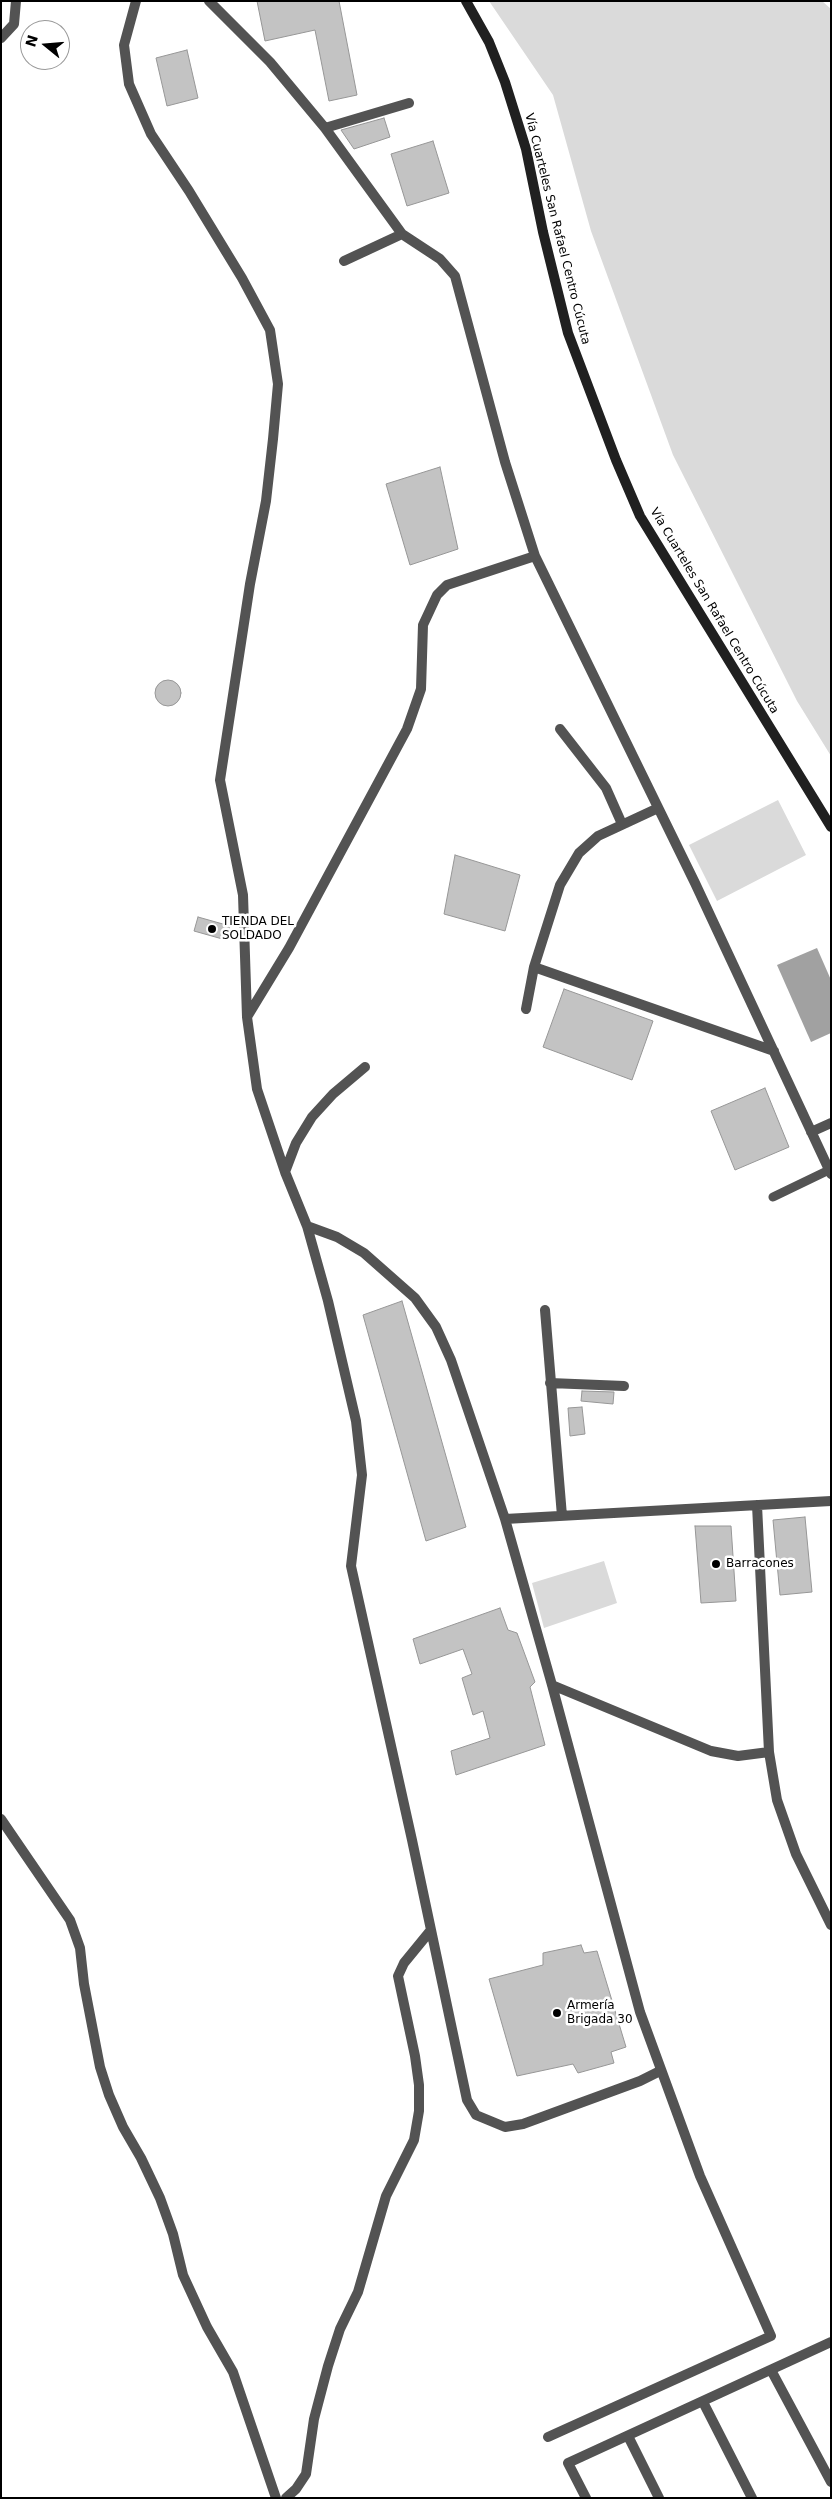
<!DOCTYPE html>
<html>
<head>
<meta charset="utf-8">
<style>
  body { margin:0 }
  #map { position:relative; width:832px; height:2499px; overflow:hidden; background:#fff; font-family:"DejaVu Sans",sans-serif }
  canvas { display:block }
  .frame { position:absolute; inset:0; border:2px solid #000; pointer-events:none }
  .north { position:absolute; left:20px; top:20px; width:50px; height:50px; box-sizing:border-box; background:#fff; border:1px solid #999; border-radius:50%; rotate:287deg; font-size:14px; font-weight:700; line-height:20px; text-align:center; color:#000 }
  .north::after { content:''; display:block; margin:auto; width:18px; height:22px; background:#000; clip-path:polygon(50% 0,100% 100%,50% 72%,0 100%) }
</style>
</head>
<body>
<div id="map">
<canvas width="832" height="2499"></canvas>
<div class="frame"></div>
<div class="north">N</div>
</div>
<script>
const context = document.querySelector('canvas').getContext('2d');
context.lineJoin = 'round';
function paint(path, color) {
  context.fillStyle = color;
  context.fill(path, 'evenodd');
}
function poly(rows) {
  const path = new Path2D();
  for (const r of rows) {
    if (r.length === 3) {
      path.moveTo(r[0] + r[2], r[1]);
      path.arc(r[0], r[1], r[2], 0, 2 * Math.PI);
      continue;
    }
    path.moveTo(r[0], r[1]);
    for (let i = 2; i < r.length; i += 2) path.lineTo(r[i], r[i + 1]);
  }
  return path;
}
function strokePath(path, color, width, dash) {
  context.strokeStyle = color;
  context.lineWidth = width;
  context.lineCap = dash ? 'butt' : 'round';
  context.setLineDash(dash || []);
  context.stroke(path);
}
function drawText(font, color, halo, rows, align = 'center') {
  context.font = font + ' "DejaVu Sans",sans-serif';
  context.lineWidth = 5;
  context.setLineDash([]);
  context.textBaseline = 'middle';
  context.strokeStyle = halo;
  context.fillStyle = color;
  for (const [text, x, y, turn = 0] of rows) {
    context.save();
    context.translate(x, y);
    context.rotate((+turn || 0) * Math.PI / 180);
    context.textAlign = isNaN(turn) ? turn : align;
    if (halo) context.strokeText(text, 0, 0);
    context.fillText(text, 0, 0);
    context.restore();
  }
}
const green = poly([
  [489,1,822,1,831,9,831,756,797,701,673,455,591,231,553,95],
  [778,800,806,855,717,901,689,845],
  [604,1561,617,1603,544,1628,532,1583]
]);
const water = poly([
  [817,948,831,980,831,1033,811,1042,777,965]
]);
const building = poly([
  [257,1,339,1,357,95,329,101,315,30,265,41,257,1],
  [187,50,198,98,167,106,156,58,187,50],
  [384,118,390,137,354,149,341,130,384,118],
  [433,141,449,193,407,206,391,154,433,141],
  [440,467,458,549,410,565,386,484,440,467],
  [168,693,13],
  [455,855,520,875,505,931,444,914,455,855],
  [198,917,230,926,226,940,194,931,198,917],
  [564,989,653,1021,632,1080,543,1047,564,989],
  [765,1088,789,1147,735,1170,711,1111,765,1088],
  [402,1301,466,1527,426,1541,363,1315,402,1301],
  [582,1391,614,1392,613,1404,581,1401,582,1391],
  [582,1407,585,1434,570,1436,568,1408,582,1407],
  [805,1517,812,1592,780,1595,773,1520,805,1517],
  [695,1526,731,1526,736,1601,701,1603,695,1526],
  [500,1608,508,1630,517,1633,535,1682,530,1687,545,1745,456,1775,451,1751,490,1738,483,1711,473,1715,462,1678,472,1674,463,1649,420,1664,413,1639,500,1608],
  [581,1945,584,1953,597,1951,626,2047,611,2052,614,2063,578,2073,573,2064,517,2076,489,1979,543,1965,543,1953,581,1945]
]);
const lane = poly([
  [773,1197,829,1170]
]);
const street = poly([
  [136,1,124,45,129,84,151,134,189,191,242,278,270,330,278,384,273,439,266,501,250,584,220,780,243,895,247,1017,257,1089,285,1172,307,1226,328,1301,356,1421,362,1475,351,1566,412,1840,467,2100,476,2115,505,2127,523,2124,640,2081,660,2071],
  [209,1,270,62,325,128,402,234,440,259,455,276,505,462,535,556,695,883,831,1174],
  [1,38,14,24,16,1],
  [325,128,409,103],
  [344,261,402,234],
  [560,729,606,788,622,824],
  [534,967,774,1051],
  [526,1009,534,967,560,885,579,853,598,836,656,809],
  [247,1017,289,948,407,729,421,689,423,625,437,595,447,585,535,556],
  [811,1132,831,1123],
  [285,1172,296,1143,312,1117,333,1094,365,1067],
  [307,1226,337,1237,364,1253,415,1298,436,1327,451,1360,505,1519,552,1685,640,2012,700,2176,771,2336,548,2437],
  [545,1310,562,1516],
  [550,1383,624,1386],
  [757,1505,769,1752,777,1800,796,1854,831,1925],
  [505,1519,831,1501],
  [552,1685,711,1751,738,1756,769,1752],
  [1,1819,70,1920,80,1948,84,1984,100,2067,109,2095,123,2127,141,2158,160,2198,173,2234,183,2275,207,2327,233,2372,276,2498],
  [771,2370,831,2482],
  [703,2402,752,2498],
  [628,2436,659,2498],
  [286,2498,296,2489,306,2474,314,2419,328,2366,340,2329,358,2292,386,2196,414,2140,419,2111,419,2085,415,2056,398,1976,404,1963,431,1930],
  [586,2498,568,2463,831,2342]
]);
const secondary = poly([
  [466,1,489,42,505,82,526,149,543,232,568,333,616,460,640,516,831,827]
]);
const markers = [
  [212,929,5,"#000"],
  [716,1564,5,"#000"],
  [557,2013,5,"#000"]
];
const streetNames = [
  ["Vía Cuarteles San Rafael Centro Cúcuta",557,229,76],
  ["Vía Cuarteles San Rafael Centro Cúcuta",714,611,59]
];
const poiNames = [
  ["TIENDA DEL",222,922],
  ["SOLDADO",222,936],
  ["Barracones",726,1564],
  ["Armería",567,2006],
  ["Brigada 30",567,2020]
];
paint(green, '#dadada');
paint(water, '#a1a1a1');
paint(building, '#c3c3c3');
strokePath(building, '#979797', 1);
strokePath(lane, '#535353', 9);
strokePath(street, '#535353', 10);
strokePath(secondary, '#202020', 10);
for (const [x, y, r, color] of markers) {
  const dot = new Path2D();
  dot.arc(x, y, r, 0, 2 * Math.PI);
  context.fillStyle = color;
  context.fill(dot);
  strokePath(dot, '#fff', 2);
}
drawText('12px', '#000', '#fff', streetNames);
drawText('12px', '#000', '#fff', poiNames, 'left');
</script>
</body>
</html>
